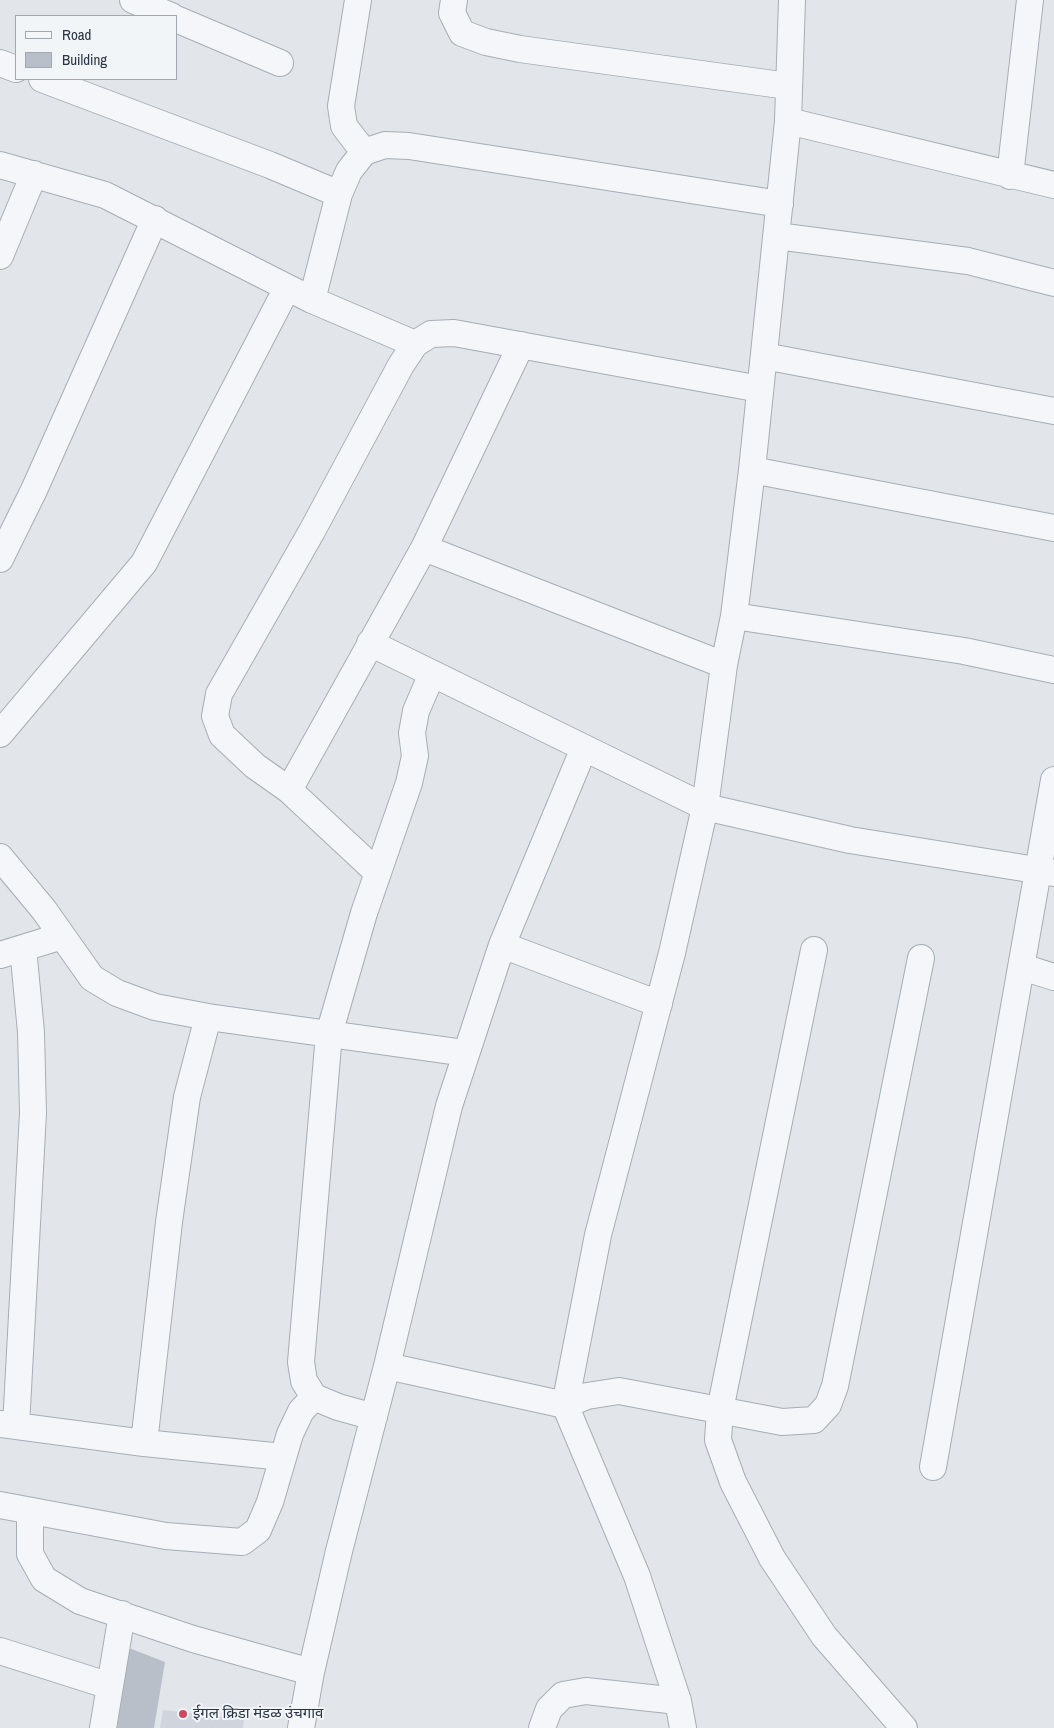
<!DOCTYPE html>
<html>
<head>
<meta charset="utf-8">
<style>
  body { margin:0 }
  #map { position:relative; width:1054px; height:1728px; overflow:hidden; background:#e2e6eb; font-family:"Archivo Narrow",sans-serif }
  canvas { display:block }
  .legend { position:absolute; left:15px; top:15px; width:162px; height:65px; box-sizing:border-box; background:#f2f5f8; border:1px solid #a2a8b0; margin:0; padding:6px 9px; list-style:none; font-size:15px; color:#2a3443 }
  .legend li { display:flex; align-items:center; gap:10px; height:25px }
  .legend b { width:25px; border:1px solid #a2a8b0 }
</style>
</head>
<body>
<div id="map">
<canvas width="1054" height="1728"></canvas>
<ul class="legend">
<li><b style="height:6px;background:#f5f6f9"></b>Road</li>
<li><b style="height:14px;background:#b9bfc8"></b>Building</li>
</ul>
</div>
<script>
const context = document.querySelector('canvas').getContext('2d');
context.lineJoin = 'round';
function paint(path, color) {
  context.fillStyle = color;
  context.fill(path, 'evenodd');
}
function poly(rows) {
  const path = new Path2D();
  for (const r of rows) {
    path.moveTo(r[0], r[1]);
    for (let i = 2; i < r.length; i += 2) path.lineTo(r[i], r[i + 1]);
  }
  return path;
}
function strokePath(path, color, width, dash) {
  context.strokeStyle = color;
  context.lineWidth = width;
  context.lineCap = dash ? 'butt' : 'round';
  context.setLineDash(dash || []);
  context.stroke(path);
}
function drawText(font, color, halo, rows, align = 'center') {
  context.font = font + ' "Archivo Narrow","Noto Sans Devanagari",sans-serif';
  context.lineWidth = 4;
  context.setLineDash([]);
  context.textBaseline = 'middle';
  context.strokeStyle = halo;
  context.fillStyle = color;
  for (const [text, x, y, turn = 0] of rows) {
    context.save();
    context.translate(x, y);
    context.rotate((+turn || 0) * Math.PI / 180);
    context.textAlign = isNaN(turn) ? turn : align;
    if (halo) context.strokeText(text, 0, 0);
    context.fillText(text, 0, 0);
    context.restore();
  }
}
const built = poly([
  [163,1710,244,1719,243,1728,160,1728]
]);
const building = poly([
  [129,1648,165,1662,154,1728,117,1728]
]);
const minor = poly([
  [133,0,171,16],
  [358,0,341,106,344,126,364,152],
  [454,0,452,13,462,33,486,42,520,49,788,86],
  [176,19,280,63],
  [0,63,16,69],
  [42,79,270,165,339,194],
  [788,121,1054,185],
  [0,165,105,195,312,300,415,344],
  [1010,176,1030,0],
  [777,236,968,261,1054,283],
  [0,256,34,174],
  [312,300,339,194,349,171,364,152,385,145,409,146,780,204],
  [764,356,1054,411],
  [752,470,1054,528],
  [424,548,724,665],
  [0,559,34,490,155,219],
  [734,616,964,651,1054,670],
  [370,643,705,807,850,840,1054,873],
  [0,734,144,563,287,288],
  [289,790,424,548,521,345],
  [0,857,44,910,92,978,117,993,155,1007,208,1017,465,1053],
  [378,873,289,790,255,766,222,735,215,716,219,694,312,531,401,365,415,344,431,334,454,333,760,389],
  [502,945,659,1004],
  [814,950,720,1410,718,1440,733,1482,772,1558,824,1636,904,1728],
  [0,955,62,936],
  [1022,967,1054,977],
  [387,1366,565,1405,587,1396,619,1391,782,1422,814,1420,828,1405,835,1386,921,958],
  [374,1417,338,1407,314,1397,304,1381,301,1362,329,1034,364,913,409,783,415,756,412,733,416,711,432,674],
  [0,1424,144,1443,283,1457],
  [16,1426,33,1113,31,1032,23,948],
  [144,1443,169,1222,187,1097,208,1017],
  [933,1467,1054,780],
  [0,1505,166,1536,242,1542,258,1530,270,1502,290,1434,301,1411,314,1397],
  [30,1511,30,1554,44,1579,80,1601,193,1639,311,1672],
  [0,1651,110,1686],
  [103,1728,122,1614],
  [301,1728,311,1672,339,1551,387,1366,449,1106,502,945,584,748],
  [542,1728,549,1709,563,1695,586,1691,678,1701],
  [683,1728,678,1701,637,1576,565,1405,598,1235,672,953,705,807,724,665,734,616,752,470,788,121,792,0]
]);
const markers = [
  [183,1714,5,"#ce4960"]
];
const poiNames = [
  ["ईगल क्रिडा मंडळ उंचगाव",193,1714]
];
paint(built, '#d0d5dd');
paint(building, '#b9bfc8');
strokePath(minor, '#a7adb5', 28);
strokePath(minor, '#f5f6f9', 26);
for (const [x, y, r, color] of markers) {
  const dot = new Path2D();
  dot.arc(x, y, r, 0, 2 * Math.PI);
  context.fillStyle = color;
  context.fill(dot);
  strokePath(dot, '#f2f5f8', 2);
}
drawText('15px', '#2a3443', '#f2f5f8', poiNames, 'left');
</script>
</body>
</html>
